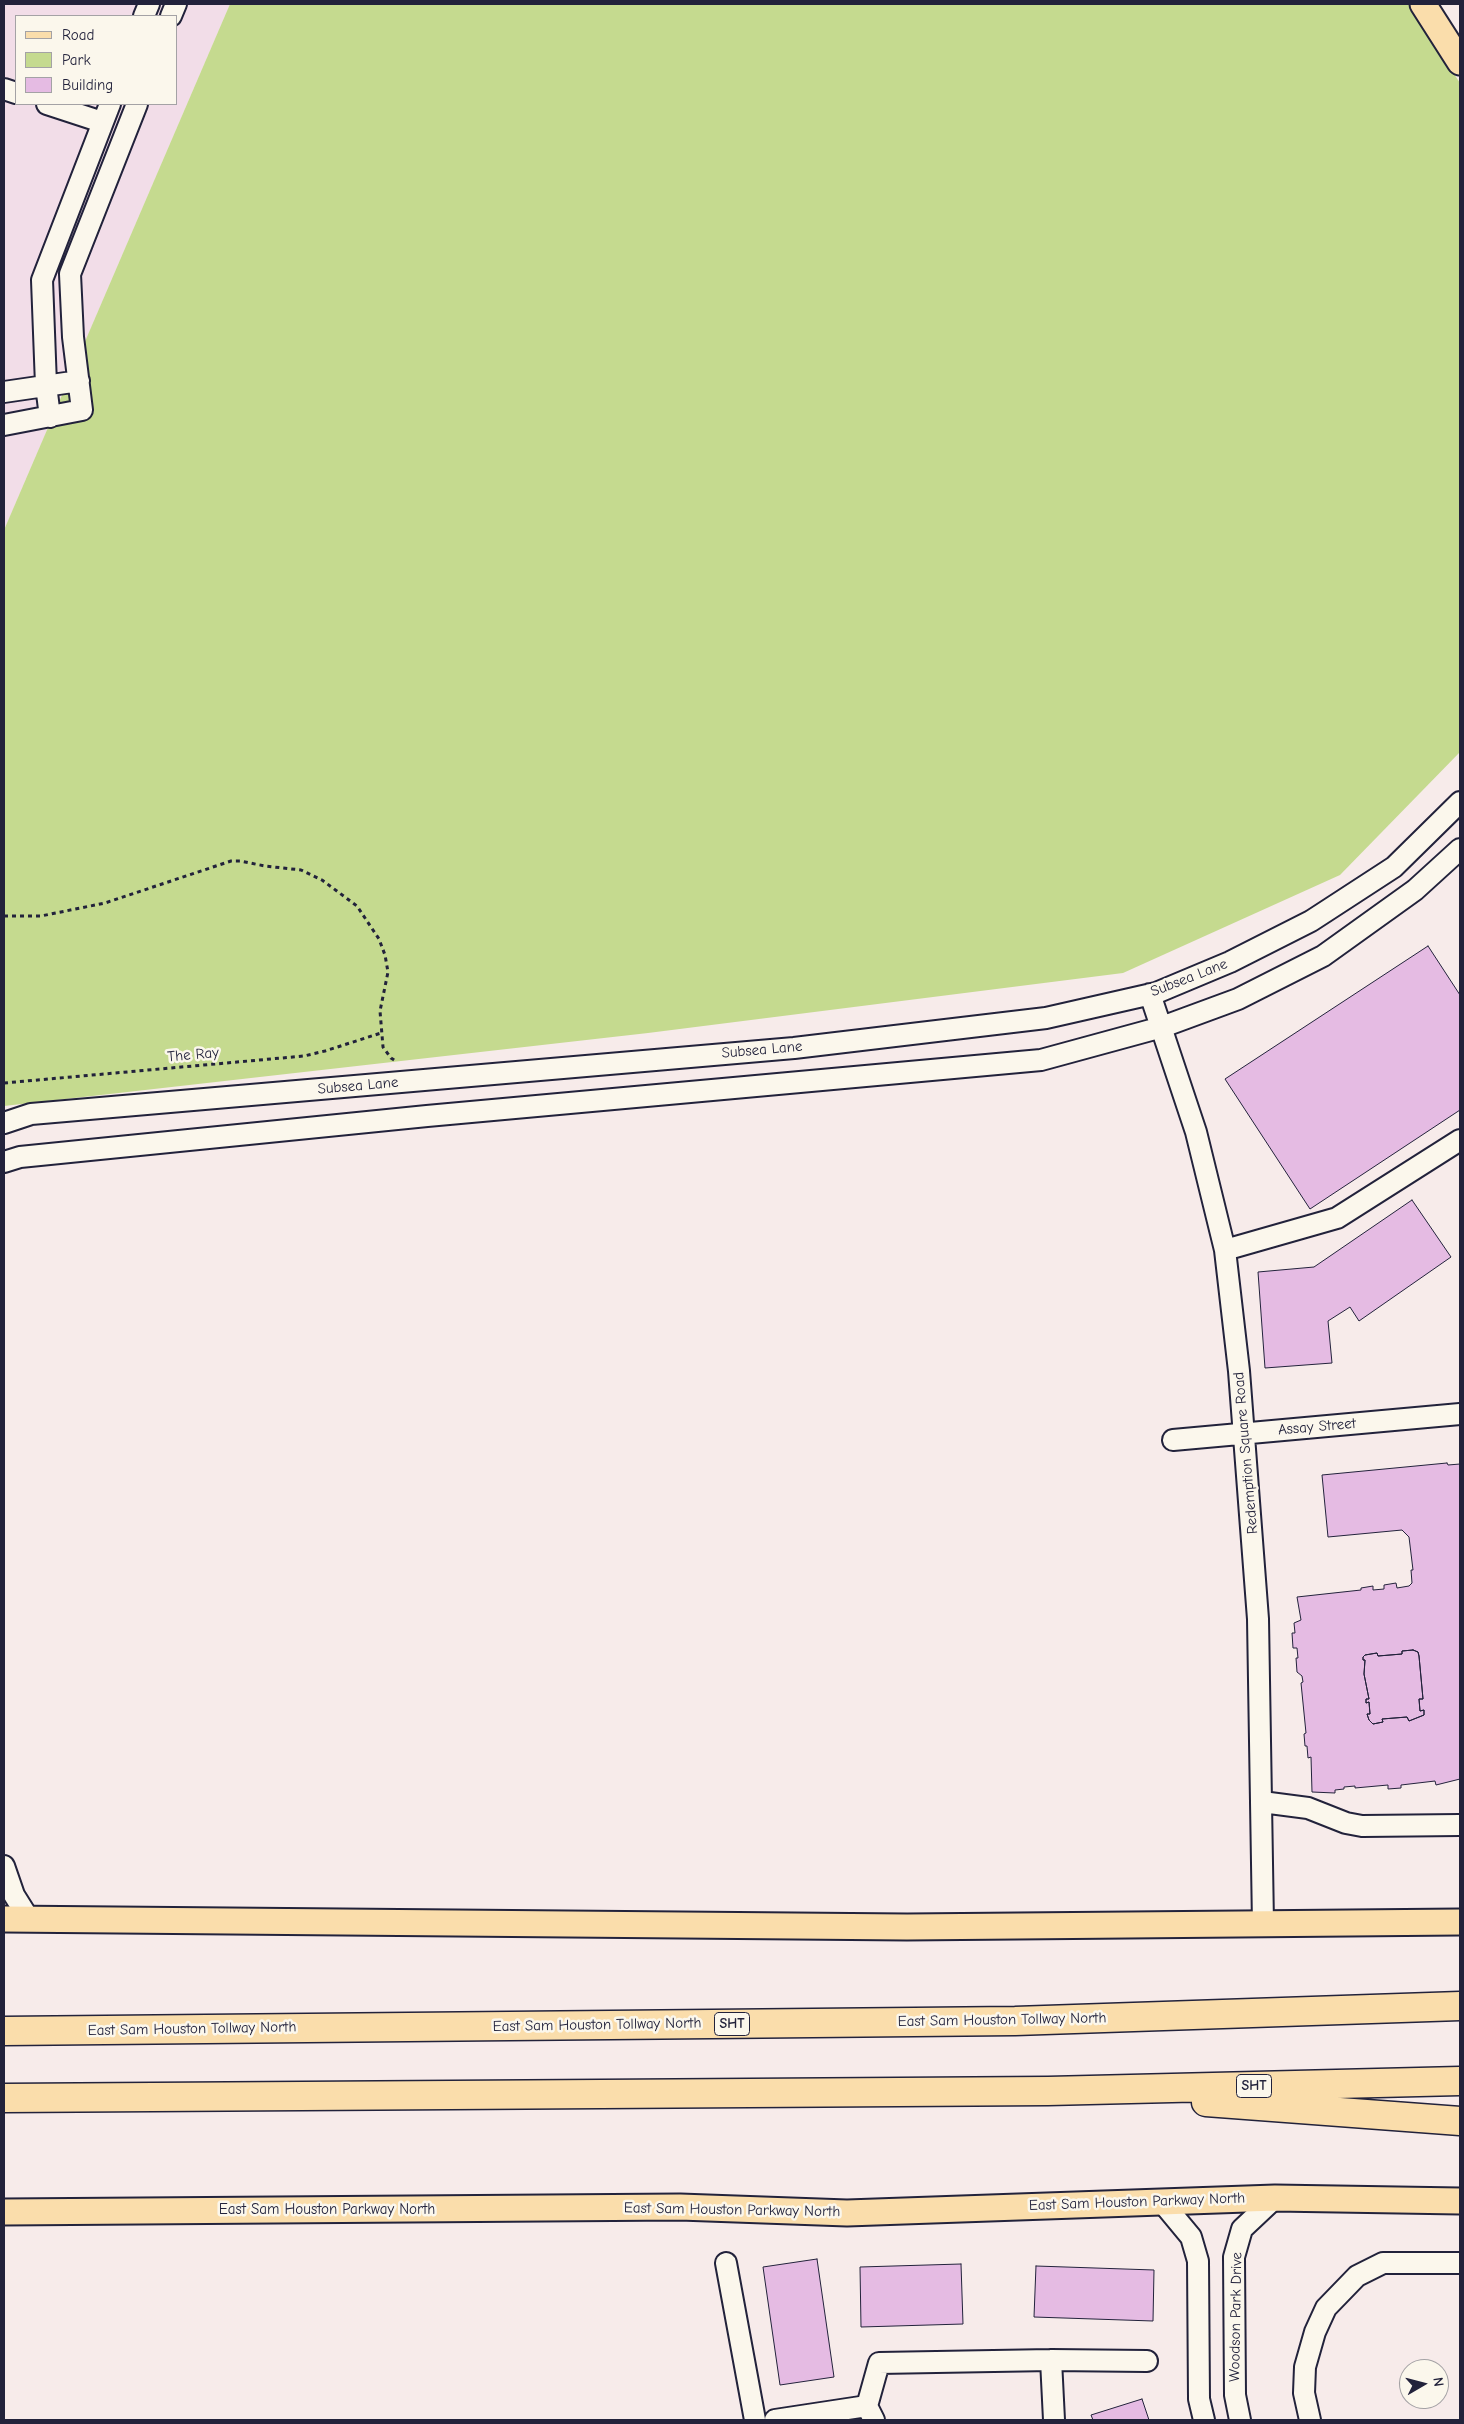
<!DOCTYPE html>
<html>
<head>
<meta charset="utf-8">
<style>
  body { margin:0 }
  #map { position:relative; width:1464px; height:2424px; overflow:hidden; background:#f7ebea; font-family:"Comic Neue",sans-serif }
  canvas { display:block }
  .frame { position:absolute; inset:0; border:5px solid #22223b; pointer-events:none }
  .legend { position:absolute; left:15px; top:15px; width:162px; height:90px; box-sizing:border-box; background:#fbf7ec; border:1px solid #a4a2a5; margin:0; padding:6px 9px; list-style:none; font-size:15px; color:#22223b }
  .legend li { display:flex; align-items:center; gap:10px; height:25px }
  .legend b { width:25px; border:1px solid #a4a2a5 }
  .north { position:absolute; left:1399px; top:2359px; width:50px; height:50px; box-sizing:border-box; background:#fbf7ec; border:1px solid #a4a2a5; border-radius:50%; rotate:82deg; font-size:14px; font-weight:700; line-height:20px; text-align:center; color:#22223b }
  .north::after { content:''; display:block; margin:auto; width:18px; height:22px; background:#22223b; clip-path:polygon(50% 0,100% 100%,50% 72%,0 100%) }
</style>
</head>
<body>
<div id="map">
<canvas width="1464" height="2424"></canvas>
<div class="frame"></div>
<ul class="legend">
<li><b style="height:6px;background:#faddab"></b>Road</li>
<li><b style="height:14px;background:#c5da8f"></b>Park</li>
<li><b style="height:14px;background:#e5bbe3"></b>Building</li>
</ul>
<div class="north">N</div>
</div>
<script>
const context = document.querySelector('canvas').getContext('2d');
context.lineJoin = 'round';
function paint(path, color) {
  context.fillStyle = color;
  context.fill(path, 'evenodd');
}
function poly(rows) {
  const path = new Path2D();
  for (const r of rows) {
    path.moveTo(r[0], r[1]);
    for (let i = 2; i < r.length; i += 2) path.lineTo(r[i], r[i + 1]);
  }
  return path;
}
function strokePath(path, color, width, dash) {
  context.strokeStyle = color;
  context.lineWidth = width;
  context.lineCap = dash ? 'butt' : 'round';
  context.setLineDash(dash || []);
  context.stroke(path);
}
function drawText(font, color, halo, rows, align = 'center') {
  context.font = font + ' "Comic Neue",sans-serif';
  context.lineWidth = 5;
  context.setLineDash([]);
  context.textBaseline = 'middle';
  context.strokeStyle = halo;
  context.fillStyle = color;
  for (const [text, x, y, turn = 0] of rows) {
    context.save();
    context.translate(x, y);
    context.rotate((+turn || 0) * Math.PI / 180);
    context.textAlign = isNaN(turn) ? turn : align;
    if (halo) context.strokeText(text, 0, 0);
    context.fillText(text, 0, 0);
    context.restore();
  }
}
const built = poly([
  [4,4,230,4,4,530],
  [16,16,176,16,176,104,16,104]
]);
const green = poly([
  [230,4,1408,4,1460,83,1460,752,1340,875,1123,973,648,1033,4,1106,4,530]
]);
const building = poly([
  [1428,946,1460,995,1460,1110,1310,1209,1225,1079,1428,946],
  [1412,1200,1451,1257,1359,1321,1350,1307,1328,1321,1332,1363,1265,1368,1258,1272,1314,1267,1412,1200],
  [1447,1463,1448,1465,1460,1464,1460,1779,1436,1785,1435,1781,1401,1785,1401,1788,1388,1789,1388,1785,1355,1788,1355,1786,1344,1787,1344,1789,1335,1790,1335,1793,1312,1792,1311,1757,1308,1758,1307,1746,1305,1746,1304,1734,1306,1733,1301,1683,1303,1682,1302,1676,1297,1672,1296,1658,1298,1658,1297,1648,1293,1648,1292,1633,1295,1633,1294,1623,1301,1620,1297,1597,1361,1590,1361,1588,1373,1586,1373,1590,1384,1589,1384,1585,1396,1583,1397,1588,1409,1586,1412,1583,1411,1570,1413,1570,1409,1537,1402,1530,1328,1537,1322,1475,1447,1463],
  [1413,1650,1418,1652,1419,1656,1423,1699,1419,1699,1420,1711,1424,1710,1424,1715,1409,1721,1407,1717,1382,1719,1383,1722,1373,1724,1369,1720,1367,1714,1370,1714,1369,1702,1366,1703,1366,1699,1369,1699,1364,1674,1365,1660,1363,1660,1363,1657,1365,1655,1377,1653,1378,1656,1402,1654,1402,1651,1413,1650],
  [1413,1650,1418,1652,1419,1656,1423,1699,1419,1699,1420,1711,1424,1710,1424,1715,1409,1721,1407,1717,1382,1719,1383,1722,1373,1724,1369,1720,1367,1714,1370,1714,1369,1702,1366,1703,1366,1699,1369,1699,1364,1674,1365,1660,1363,1660,1363,1657,1365,1655,1377,1653,1378,1656,1402,1654,1402,1651,1413,1650],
  [817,2259,834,2377,780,2385,763,2267,817,2259],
  [961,2264,963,2324,861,2327,860,2267,961,2264],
  [1036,2266,1154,2270,1153,2321,1034,2317,1036,2266],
  [1142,2399,1149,2420,1093,2420,1091,2415,1142,2399]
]);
const path = poly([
  [4,916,41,916,105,903,231,861,240,861,265,866,301,870,322,880,357,906,379,939,385,955,388,972,380,1011,383,1047,391,1058,397,1062],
  [4,1083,304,1056,325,1051,381,1033]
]);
const minor = poly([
  [144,16,149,4],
  [171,16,176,4],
  [4,89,16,93],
  [47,104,102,122],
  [4,392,79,381],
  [50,417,46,385,42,280,110,104],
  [4,425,82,410,73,337,70,274,137,104],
  [1150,994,1196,1132,1225,1250,1239,1371,1258,1619,1263,1924],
  [4,1123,31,1114,794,1048,1046,1018,1156,993,1230,962,1311,921,1394,867,1460,802],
  [4,1162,20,1157,427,1116,1041,1060,1162,1027,1238,999,1323,956,1415,890,1460,849],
  [1225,1250,1337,1218,1460,1140],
  [1173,1440,1460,1414],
  [1262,1802,1308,1808,1346,1823,1362,1826,1460,1825],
  [4,1866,14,1895,29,1919],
  [1162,2202,1191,2237,1198,2261,1199,2399,1204,2420],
  [726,2263,755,2420],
  [775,2420,867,2406],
  [874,2420,867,2406,879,2363,1051,2360],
  [1054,2420,1051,2360,1147,2361],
  [1240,2420,1235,2395,1234,2257,1242,2229,1275,2198],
  [1310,2420,1304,2393,1305,2367,1315,2332,1326,2308,1357,2276,1383,2263,1460,2263]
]);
const major = poly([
  [1423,4,1460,62],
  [4,1919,907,1927,1460,1922],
  [4,2212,680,2207,847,2213,1275,2198,1460,2201]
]);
const highway = poly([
  [4,2031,1015,2021,1460,2006],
  [4,2098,1048,2091,1460,2081],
  [1206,2102,1460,2121]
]);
const shields = [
  [732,2024,35],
  [1254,2086,35]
];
const shieldNames = [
  ["SHT",732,2024],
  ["SHT",1254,2086]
];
const streetNames = [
  ["Subsea Lane",1189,978,-21],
  ["Subsea Lane",762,1050,-5],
  ["The Ray",193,1055,-5],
  ["Subsea Lane",358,1086,-5],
  ["Assay Street",1317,1427,-5],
  ["Redemption Square Road",1246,1453,-95],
  ["East Sam Houston Tollway North",1002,2020,-1],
  ["East Sam Houston Tollway North",597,2025,-1],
  ["East Sam Houston Tollway North",192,2029,-1],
  ["East Sam Houston Parkway North",1137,2202,-2],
  ["East Sam Houston Parkway North",327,2210],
  ["East Sam Houston Parkway North",732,2210,1],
  ["Woodson Park Drive",1236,2317,-89]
];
paint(built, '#f2dde8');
paint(green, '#c5da8f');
paint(building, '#e5bbe3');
strokePath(building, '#22223b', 1);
strokePath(minor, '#22223b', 24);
strokePath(major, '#22223b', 29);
strokePath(highway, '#22223b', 31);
strokePath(path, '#22223b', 3, [4, 4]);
strokePath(minor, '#fbf7ec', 20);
strokePath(major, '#faddab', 25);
strokePath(highway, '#faddab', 28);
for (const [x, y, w] of shields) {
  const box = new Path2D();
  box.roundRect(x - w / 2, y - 11.5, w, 23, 4);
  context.fillStyle = '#fbf7ec';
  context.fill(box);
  strokePath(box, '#22223b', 1);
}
drawText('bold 14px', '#22223b', null, shieldNames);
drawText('15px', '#22223b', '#fbf7ec', streetNames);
</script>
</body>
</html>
